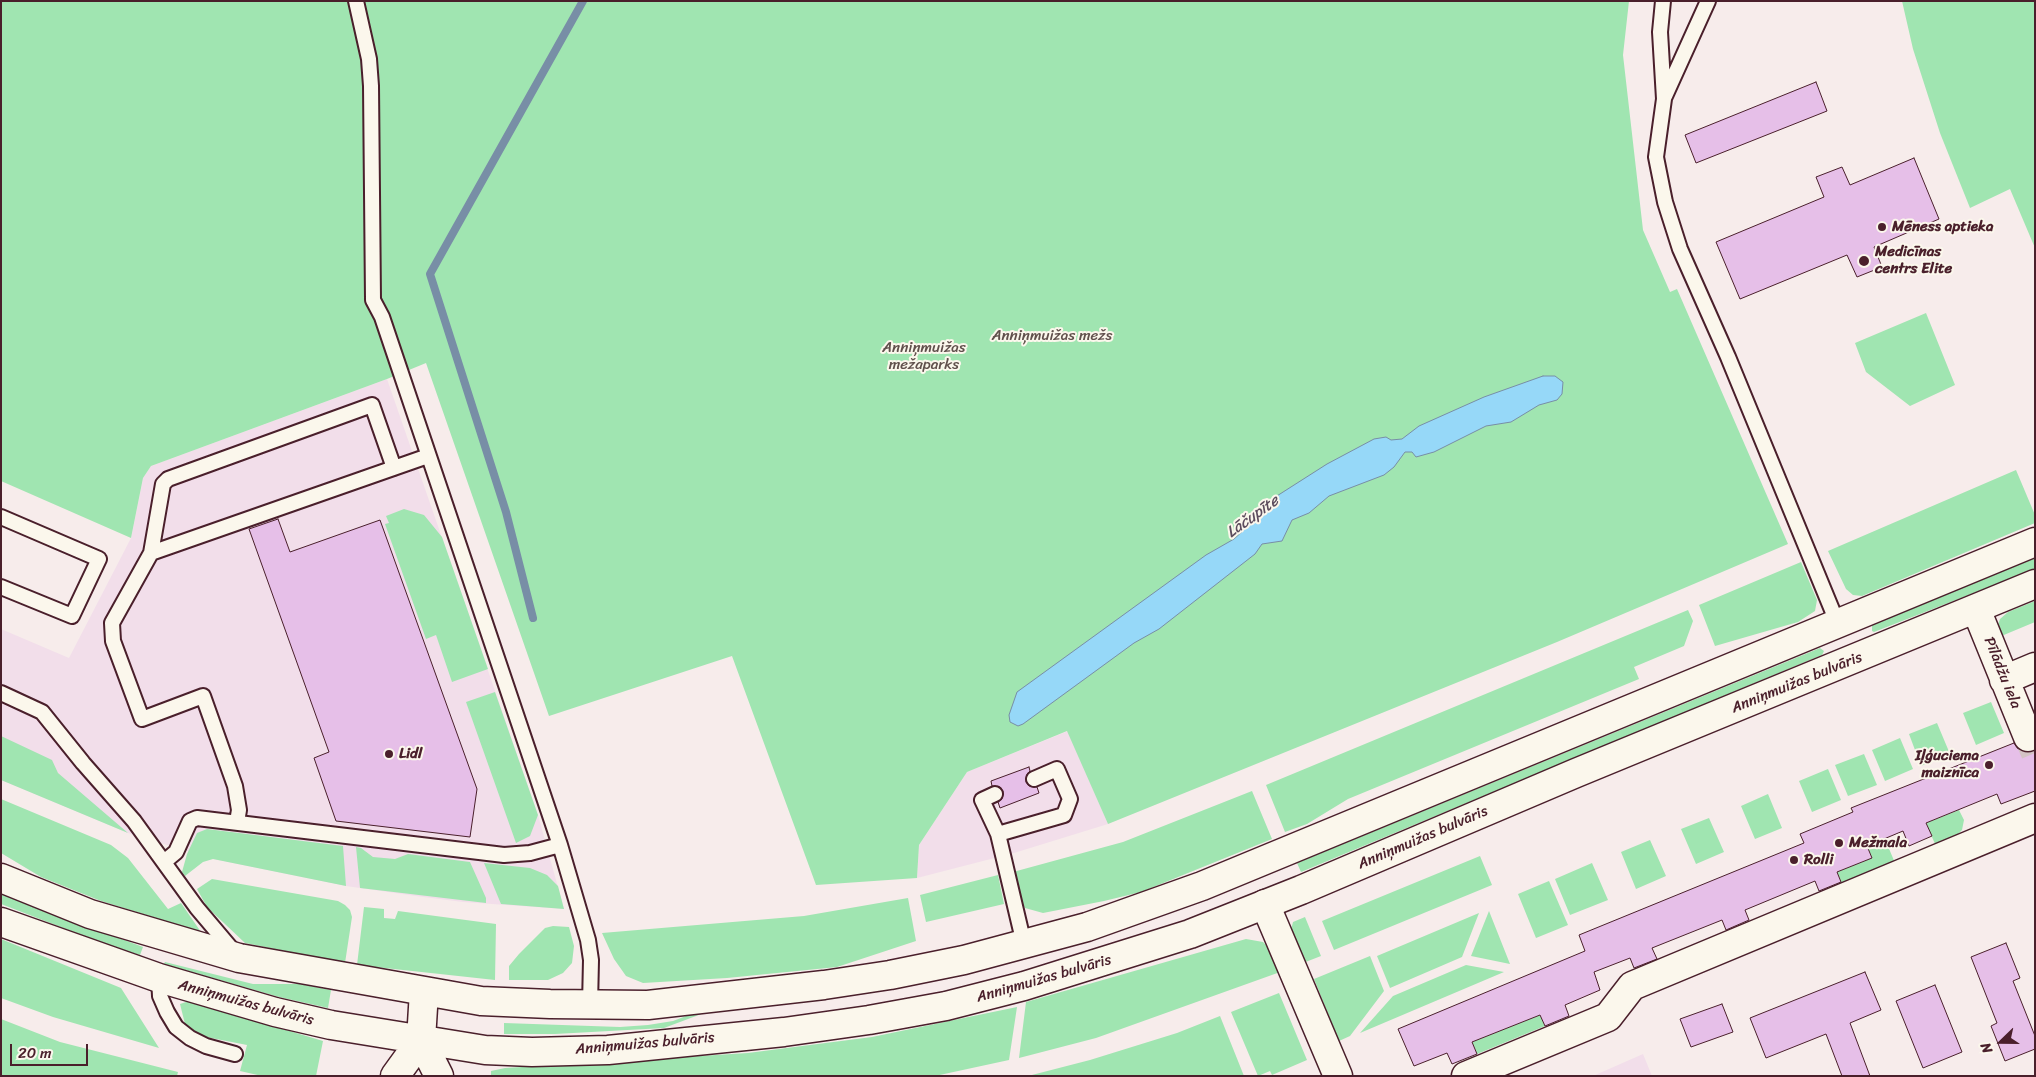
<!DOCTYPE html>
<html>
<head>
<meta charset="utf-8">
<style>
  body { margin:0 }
  #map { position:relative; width:2036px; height:1077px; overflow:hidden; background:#f7eceb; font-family:Sriracha,sans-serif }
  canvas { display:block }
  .frame { position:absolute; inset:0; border:2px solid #4a1f2b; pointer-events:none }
  .north { position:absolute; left:1976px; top:1017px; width:50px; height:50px; -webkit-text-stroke:4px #fbf7ec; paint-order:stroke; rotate:248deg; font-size:14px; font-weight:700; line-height:20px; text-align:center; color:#4a1f2b }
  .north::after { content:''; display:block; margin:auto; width:18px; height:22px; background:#4a1f2b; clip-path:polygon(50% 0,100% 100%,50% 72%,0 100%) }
  .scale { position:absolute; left:10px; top:1044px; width:78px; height:22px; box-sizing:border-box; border:2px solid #4a1f2b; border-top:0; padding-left:6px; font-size:15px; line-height:18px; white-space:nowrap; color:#4a1f2b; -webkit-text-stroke:4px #fbf7ec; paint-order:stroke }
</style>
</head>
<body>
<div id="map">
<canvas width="2036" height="1077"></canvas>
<div class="frame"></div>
<div class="north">N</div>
<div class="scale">20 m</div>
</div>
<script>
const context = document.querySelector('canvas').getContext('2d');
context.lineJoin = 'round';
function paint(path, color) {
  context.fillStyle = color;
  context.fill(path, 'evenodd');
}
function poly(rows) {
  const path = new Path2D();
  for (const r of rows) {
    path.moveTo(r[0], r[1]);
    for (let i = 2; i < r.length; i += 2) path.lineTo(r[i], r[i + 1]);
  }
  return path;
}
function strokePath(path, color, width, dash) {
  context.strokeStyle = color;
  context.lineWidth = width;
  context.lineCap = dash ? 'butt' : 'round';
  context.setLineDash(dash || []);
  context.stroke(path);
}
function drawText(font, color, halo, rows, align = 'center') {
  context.font = font + ' Sriracha,sans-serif';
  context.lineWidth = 4;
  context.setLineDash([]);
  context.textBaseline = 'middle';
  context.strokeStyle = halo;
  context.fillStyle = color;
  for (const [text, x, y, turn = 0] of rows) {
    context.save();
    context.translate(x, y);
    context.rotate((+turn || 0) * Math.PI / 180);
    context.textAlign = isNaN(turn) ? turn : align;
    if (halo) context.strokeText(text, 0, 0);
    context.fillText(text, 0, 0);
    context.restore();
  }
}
const built = poly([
  [387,379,538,815,564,909,463,902,416,896,346,886,213,859,128,833,1,780,1,629,69,658,131,538,143,478,151,466],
  [1068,731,1108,824,1014,853,917,878,919,845,967,772],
  [1643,1054,1652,1076,1593,1076]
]);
const green = poly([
  [1,1,1629,1,1623,55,1643,230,1670,292,1677,289,1788,544,1557,642,1108,824,1067,731,967,772,919,845,917,878,816,885,732,656,549,716,426,363,387,379,151,466,143,478,131,538,1,481],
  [1902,1,2035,1,2035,248,2010,189,1970,208,1940,133,1913,49],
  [1926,313,1955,385,1910,406,1866,372,1855,343],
  [2016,470,2035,515,2035,523,1862,596,1853,595,1846,589,1828,551],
  [404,509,424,515,442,537,488,669,452,682,436,635,426,639,385,524,389,523,386,516],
  [2035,558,2035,569,1874,632,1872,631,1872,625],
  [1801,562,1817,600,1815,611,1798,622,1715,646,1699,605],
  [2035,601,2035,622,1999,637,1997,627,2000,619,2008,612],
  [1688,610,1693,621,1684,646,1634,667,1639,679,1348,799,1307,824,1285,832,1266,785],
  [1820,648,1824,651,1822,655,1301,872,1297,863],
  [495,692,538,815,530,836,516,843,466,702],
  [1991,702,2004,733,1976,745,1963,713],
  [1937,723,1950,754,1921,766,1909,734],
  [1,736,52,760,58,773,128,833,1,780],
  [1900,738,1913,769,1885,781,1872,750],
  [1864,754,1877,785,1848,796,1835,765],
  [1828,769,1841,800,1812,812,1799,781],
  [1252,791,1272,839,1141,892,1104,901,1043,913,1025,908,1019,899,1013,872,1123,842],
  [1768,794,1782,828,1755,839,1741,806],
  [1,799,111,845,128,858,168,909,181,903,201,932,101,901,41,877,1,853],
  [1959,810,1964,820,1962,830,1957,835,1935,844,1926,823],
  [1709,818,1724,852,1696,864,1681,829],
  [207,829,343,846,346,886,213,859,203,862,185,876,182,872,187,854,197,833],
  [1885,839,1895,863,1843,887,1837,872,1872,858,1867,846],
  [1650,840,1666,876,1636,889,1621,852],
  [356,847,361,848,373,857,395,859,408,854,470,862,486,898,486,903,360,888],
  [1480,856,1492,885,1334,950,1322,921],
  [484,863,530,868,547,875,558,886,564,909,501,904],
  [1592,863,1608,900,1570,915,1555,879],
  [998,875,1004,904,926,922,920,895],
  [212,879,338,901,345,905,350,910,352,917,345,963,245,943,207,907,197,889],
  [1549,881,1568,925,1536,938,1518,894],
  [1,894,143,947,140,955,110,946,1,904],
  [908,898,916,941,837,967,727,978,643,983,626,976,614,959,602,933,804,916],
  [364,907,384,909,384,918,395,919,398,911,496,924,495,980,357,965],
  [1489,911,1510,964,1471,956],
  [1479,913,1462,957,1390,988,1377,956],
  [1305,917,1321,956,1303,963,1291,930,1293,922],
  [553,926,569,927,574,946,572,963,563,973,548,980,509,980,509,966,519,954,545,928],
  [1,939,121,988,159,1048,53,1017,1,998],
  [1246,939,1263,942,1270,949,1283,971,1096,1038,1019,1058,1026,1002],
  [1370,956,1384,991,1350,1036,1339,1041,1314,979],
  [165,962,253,984,299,984,331,990,328,1008,279,997,164,964],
  [1466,965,1504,972,1360,1033,1393,996],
  [1279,993,1307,1060,1272,1075,1270,1071,1258,1076,1231,1012],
  [189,1001,323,1041,316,1076,262,1076,240,1071,247,1045,201,1036,192,1031,185,1024,180,1004],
  [1017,1007,1009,1060,935,1076,491,1076,491,1071,505,1068,748,1053,872,1037],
  [702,1010,712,1010,664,1028,555,1034,504,1034,504,1023,620,1027,648,1025,673,1021],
  [1540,1015,1545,1026,1477,1054,1472,1042],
  [1220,1016,1244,1076,1028,1076,1090,1060,1177,1033],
  [1,1019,60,1042,178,1072,177,1076,1,1076]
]);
const water = poly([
  [1543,376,1555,376,1563,382,1562,394,1557,400,1539,405,1511,422,1486,426,1434,452,1416,457,1412,452,1405,452,1394,467,1384,475,1329,496,1309,513,1292,520,1282,541,1262,544,1255,554,1159,629,1134,643,1023,724,1018,726,1010,722,1009,715,1017,692,1206,555,1234,539,1245,529,1252,514,1269,501,1327,464,1374,439,1386,437,1391,440,1402,439,1419,426,1484,397,1543,376]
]);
const stream = poly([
  [533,618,506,512,430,274,583,1]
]);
const building = poly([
  [1816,82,1827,111,1696,163,1685,135,1816,82],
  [1914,158,1939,219,1874,247,1882,267,1857,277,1847,255,1740,299,1716,242,1824,197,1816,177,1842,167,1850,185,1914,158],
  [278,519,290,552,380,520,477,789,470,837,336,821,314,758,329,752,249,529,278,519],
  [2014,743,2018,749,2025,752,2035,751,2035,791,2001,804,1997,794,1926,823,1932,836,1909,846,1903,831,1867,846,1872,858,1837,872,1841,882,1819,891,1815,881,1745,910,1749,920,1726,930,1722,920,1652,948,1657,959,1634,968,1630,958,1594,972,1600,990,1565,1005,1569,1016,1545,1026,1540,1015,1472,1042,1477,1054,1452,1064,1447,1053,1414,1066,1398,1029,1585,951,1579,935,1804,843,1800,834,1853,812,1851,808,2014,743],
  [1029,767,1030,771,1027,774,1026,782,1029,786,1037,787,1039,793,1000,808,998,802,1002,799,1003,791,1000,787,992,786,991,781,1029,767],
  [2006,943,2020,978,2013,981,2035,1036,2035,1049,2005,1061,1991,1026,1997,1023,1971,957,2006,943],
  [1865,972,1881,1010,1850,1023,1870,1076,1842,1076,1826,1034,1766,1058,1750,1018,1865,972],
  [1935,985,1962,1052,1923,1068,1896,1001,1935,985],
  [1722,1004,1733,1032,1691,1047,1680,1019,1722,1004]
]);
const streetTunnel = poly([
  [2028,737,2035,753]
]);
const lane = poly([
  [356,1,369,59,371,86,373,300,382,317,560,845,588,940,591,960,590,1005],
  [1663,1,1660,32,1664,99,1656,157,1665,202,1680,249,1728,357,1837,622],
  [1665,96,1708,1],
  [1,517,99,559,72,616,1,587],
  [151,553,428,456],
  [1,693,42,712,83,763,134,821,197,908,235,953],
  [995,794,982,800,998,834,1024,944],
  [237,822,239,810,235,786,203,696,142,719,113,641,112,623,151,553,163,484,168,479,372,405,394,468],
  [998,834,1064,815,1070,799,1057,769,1034,779],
  [164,862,176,852,190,821,197,818,504,855,530,853,560,845],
  [159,978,160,996,167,1012,176,1027,190,1038,206,1046,235,1054]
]);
const street = poly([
  [1976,609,2028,737],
  [2004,680,2035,667],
  [1265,904,1338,1076],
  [1466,1076,1608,1017,1632,986,2035,818]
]);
const secondary = poly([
  [1,878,90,914,239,958,481,1001,550,1004,648,1005,824,985,890,975,964,960,1087,927,1202,886,2035,542],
  [1,922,159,978,275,1012,331,1025,485,1050,532,1052,608,1050,784,1032,869,1020,946,1006,1024,986,1190,934,1301,890,1576,773,2035,584],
  [424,991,421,1040,439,1076],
  [395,1076,421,1040]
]);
const markers = [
  [1882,227,5,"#4a1f2b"],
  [1864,261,6,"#4a1f2b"],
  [389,754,5,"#4a1f2b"],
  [1989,765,5,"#4a1f2b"],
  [1839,843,5,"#4a1f2b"],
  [1794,860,5,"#4a1f2b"]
];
const poiNames = [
  ["Mēness aptieka",1892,227],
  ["Medicīnas",1875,252],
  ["centrs Elite",1875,269],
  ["Lidl",399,754],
  ["Iļģuciema",1979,756,"right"],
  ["maiznīca",1979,773,"right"],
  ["Mežmala",1849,843],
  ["Rolli",1804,860]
];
const parkNames = [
  ["Anniņmuižas mežs",1052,336],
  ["Anniņmuižas",924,348],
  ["mežaparks",924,365]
];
const streetNames = [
  ["Pīlādžu iela",2002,673,68],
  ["Anniņmuižas bulvāris",1797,683,-22],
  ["Anniņmuižas bulvāris",1423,838,-23],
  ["Anniņmuižas bulvāris",1044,979,-16],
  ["Anniņmuižas bulvāris",246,1003,15],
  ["Anniņmuižas bulvāris",645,1044,-5]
];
const waterNames = [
  ["Lāčupīte",1253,517,-36]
];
paint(built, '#f2deea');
paint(green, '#a0e5b1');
paint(water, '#96d8f8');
strokePath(water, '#788ea6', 1);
strokePath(stream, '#788ea6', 8);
paint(building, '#e6bfe8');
strokePath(building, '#4a1f2b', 1);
strokePath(streetTunnel, '#d4c3c5', 28, [28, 14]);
strokePath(lane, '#4a1f2b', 18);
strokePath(street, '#4a1f2b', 31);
strokePath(secondary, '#4a1f2b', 31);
strokePath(lane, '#fbf7ec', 14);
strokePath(street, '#fbf7ec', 28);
strokePath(secondary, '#fbf7ec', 28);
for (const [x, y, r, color] of markers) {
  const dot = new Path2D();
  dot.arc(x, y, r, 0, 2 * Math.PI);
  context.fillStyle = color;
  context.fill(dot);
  strokePath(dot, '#fbf7ec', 2);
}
drawText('bold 15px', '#4a1f2b', '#fbf7ec', poiNames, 'left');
drawText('15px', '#60504c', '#fbf7ec', parkNames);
drawText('15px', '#4a1f2b', '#fbf7ec', streetNames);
drawText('italic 16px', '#5d4d5e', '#fbf7ec', waterNames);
</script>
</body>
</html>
